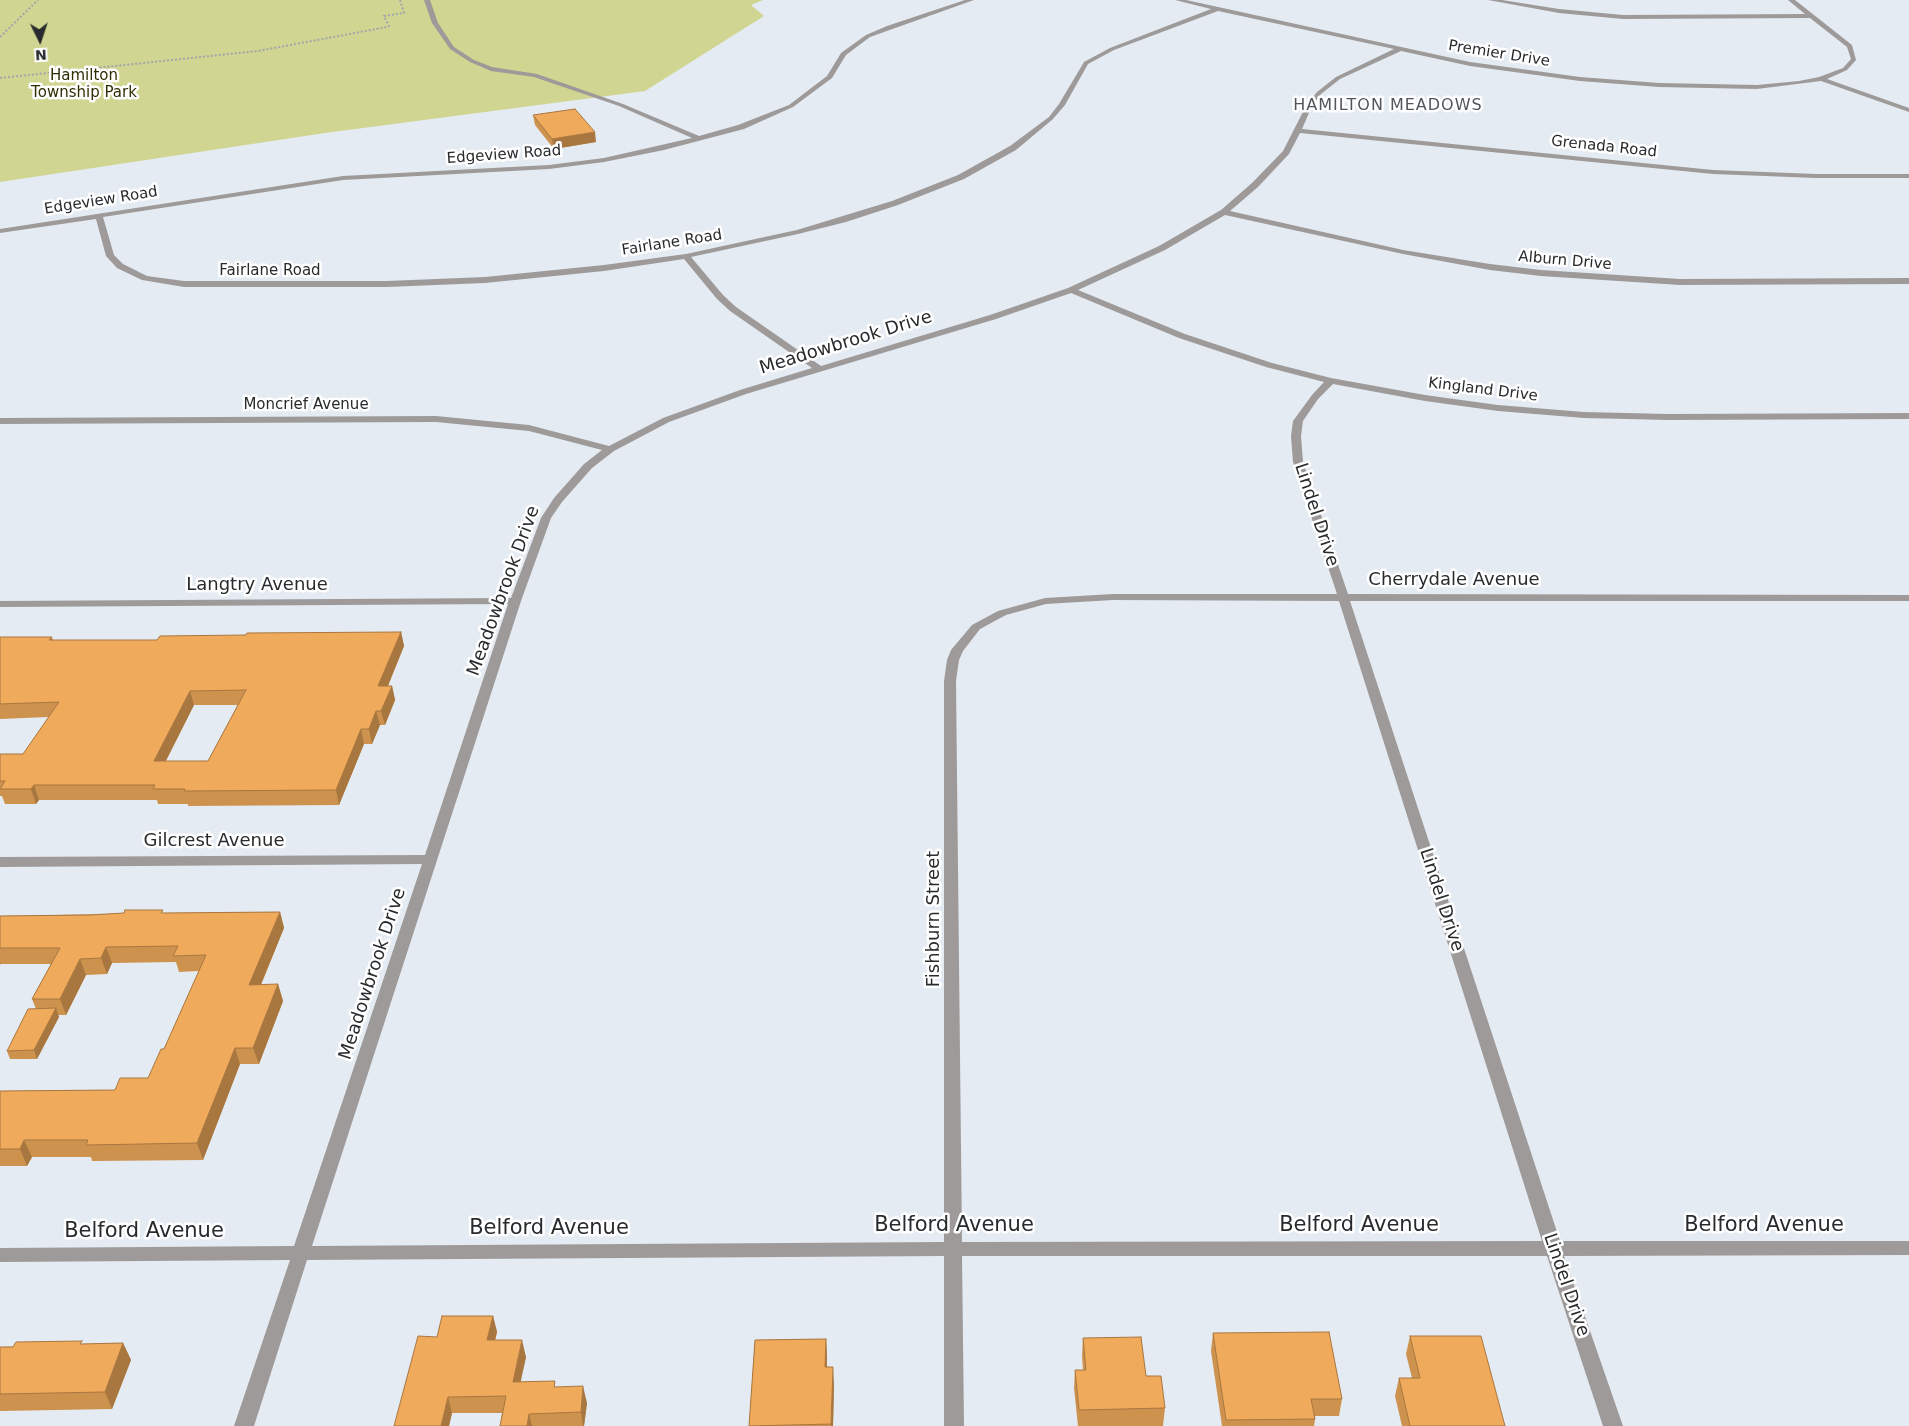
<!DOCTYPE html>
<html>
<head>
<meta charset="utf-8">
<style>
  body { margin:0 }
  #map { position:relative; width:1909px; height:1426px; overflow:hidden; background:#e5ebf2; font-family:"DejaVu Sans",sans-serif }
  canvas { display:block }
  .north { position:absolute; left:15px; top:15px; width:50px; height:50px; -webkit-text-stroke:4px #fff; paint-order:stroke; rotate:176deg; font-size:14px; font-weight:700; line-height:20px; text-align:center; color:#282b2d }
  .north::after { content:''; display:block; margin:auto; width:18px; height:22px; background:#282b2d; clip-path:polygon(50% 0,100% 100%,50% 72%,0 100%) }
</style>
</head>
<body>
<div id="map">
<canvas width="1909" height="1426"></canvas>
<div class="north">N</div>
</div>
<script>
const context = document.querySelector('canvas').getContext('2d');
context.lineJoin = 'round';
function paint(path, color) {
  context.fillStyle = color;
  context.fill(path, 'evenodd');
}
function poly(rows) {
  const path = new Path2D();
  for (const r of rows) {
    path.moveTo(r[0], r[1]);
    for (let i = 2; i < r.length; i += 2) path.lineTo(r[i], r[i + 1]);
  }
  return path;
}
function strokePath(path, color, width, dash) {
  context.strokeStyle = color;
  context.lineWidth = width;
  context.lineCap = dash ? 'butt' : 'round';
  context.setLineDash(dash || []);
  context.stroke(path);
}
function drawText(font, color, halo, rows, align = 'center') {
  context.font = font + ' "DejaVu Sans",sans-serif';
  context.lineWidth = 5;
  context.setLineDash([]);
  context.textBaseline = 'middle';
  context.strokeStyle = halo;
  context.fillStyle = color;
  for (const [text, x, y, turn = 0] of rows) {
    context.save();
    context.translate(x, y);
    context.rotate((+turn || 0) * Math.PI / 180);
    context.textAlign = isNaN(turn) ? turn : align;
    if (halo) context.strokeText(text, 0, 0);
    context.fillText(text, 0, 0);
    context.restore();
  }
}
const green = poly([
  [0,0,763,0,751,5,764,16,645,91,325,133,0,182]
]);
const path = poly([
  [0,37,38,0],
  [0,78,258,51,387,27,389,26,384,16,404,13,400,0]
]);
const minor = poly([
  [424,0,430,0,438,23,454,47,474,60,492,67,537,74,623,104,699,136,738,125,789,105,827,76,841,53,866,35,887,26,965,0,974,0,870,37,846,55,832,78,793,107,744,129,664,150,604,162,549,169,343,180,103,217,114,255,123,264,147,276,184,281,387,281,485,277,604,265,686,254,797,230,892,201,958,175,1010,146,1049,117,1059,104,1084,62,1110,48,1211,9,1175,0,1186,0,1470,62,1580,77,1659,83,1757,85,1799,81,1819,77,1843,68,1851,59,1847,47,1810,18,1623,19,1559,13,1488,0,1502,0,1559,9,1623,15,1805,14,1788,0,1795,0,1852,45,1856,60,1847,70,1827,79,1909,108,1909,112,1821,81,1757,89,1659,87,1580,81,1470,66,1401,51,1340,79,1321,94,1312,106,1302,129,1713,170,1816,174,1909,174,1909,178,1816,178,1713,174,1300,133,1289,154,1258,187,1230,211,1403,250,1490,264,1541,270,1680,279,1909,278,1909,284,1680,285,1541,276,1490,270,1403,254,1225,215,1165,250,1078,290,1185,334,1272,363,1331,378,1425,395,1498,405,1584,412,1669,414,1909,413,1909,419,1669,420,1584,418,1498,411,1425,401,1333,384,1318,399,1303,421,1301,436,1303,462,1348,594,1909,595,1909,601,1350,601,1560,1241,1909,1241,1909,1255,1564,1256,1623,1426,1603,1426,1547,1256,962,1256,964,1426,944,1426,944,1256,307,1260,254,1426,234,1426,290,1260,0,1262,0,1248,294,1246,422,864,0,867,0,857,425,855,508,604,0,607,0,601,511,598,541,518,554,498,584,464,602,450,529,431,436,422,0,424,0,418,436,416,529,425,609,446,663,418,740,390,812,368,730,311,717,299,684,259,604,271,485,283,387,287,184,287,142,280,117,268,106,256,96,219,0,233,0,229,343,176,549,165,604,158,692,138,619,106,534,77,491,71,470,62,450,49,432,23,424,0],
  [1218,11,1394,49,1336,77,1317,92,1306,106,1283,151,1252,183,1221,210,1159,246,1068,288,990,315,821,366,736,307,723,295,691,257,798,234,846,222,898,205,964,179,1016,150,1053,119,1065,105,1088,64,1114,50,1218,11],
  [1071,293,1179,338,1266,367,1324,382,1312,395,1293,421,1291,436,1293,462,1337,594,1113,594,1045,598,998,611,972,625,951,650,947,660,944,681,944,1242,312,1246,521,601,551,518,562,502,592,468,614,451,669,422,746,394,996,319,1071,293],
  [1113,600,1339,601,1542,1241,962,1242,956,681,959,660,963,651,980,629,1006,615,1046,604,1113,600]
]);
const wall = poly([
  [533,115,596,142,554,149,535,125],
  [401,632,404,646,388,686,392,686,395,700,385,725,380,725,372,744,364,744,339,805,188,806,188,804,158,804,157,800,39,800,36,804,5,804,2,796,0,796,0,754,23,754,49,717,0,719,0,637,52,637,53,640,157,640],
  [194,705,238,705,208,761,166,761],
  [280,912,284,928,261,985,278,984,283,1001,259,1064,240,1064,203,1160,92,1161,91,1157,32,1157,27,1166,0,1166,0,1091,115,1090,148,1078,164,1049,199,971,179,972,176,962,112,963,107,974,86,975,66,1015,58,1015,59,1017,37,1059,10,1059,7,1051,36,1009,32,999,51,964,1,964,0,965,0,916,164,913],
  [493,1316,497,1332,495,1340,526,1357,520,1382,556,1387,587,1403,584,1426,500,1426,502,1413,452,1413,449,1426,394,1426,437,1337],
  [1213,1333,1342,1399,1339,1416,1315,1416,1315,1419,1314,1426,1222,1426,1211,1351],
  [1410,1336,1505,1426,1402,1426,1395,1396,1399,1378,1412,1378,1406,1354],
  [1083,1338,1146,1376,1165,1408,1163,1426,1078,1426,1074,1388,1075,1370,1083,1370,1082,1356],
  [826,1339,827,1356,827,1367,834,1385,833,1426,749,1426,755,1340],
  [123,1343,131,1360,112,1409,0,1411,0,1347]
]);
const shadedWall = poly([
  [595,132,596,142,554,149,552,139],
  [401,632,404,646,382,700,378,686],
  [392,686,395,700,385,725,381,711],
  [190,691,194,705,158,776,154,761],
  [376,711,380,725,372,744,369,729],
  [361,729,364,744,339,805,336,790],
  [34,785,39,800,36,804,31,789],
  [280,912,284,928,254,1001,249,985],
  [106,947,112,963,107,974,101,958],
  [80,959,86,975,66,1015,60,999],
  [278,984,283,1001,259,1064,253,1048],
  [56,1008,59,1017,37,1059,34,1050],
  [235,1048,240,1064,203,1160,197,1143],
  [24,1140,32,1157,27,1166,20,1149],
  [493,1316,497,1332,491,1357,487,1340],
  [826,1339,827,1356,826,1384,825,1367],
  [522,1340,526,1357,517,1399,513,1382],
  [123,1343,131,1360,112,1409,105,1392],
  [833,1367,834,1385,833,1426,831,1426],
  [583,1386,587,1403,584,1426,583,1426,581,1412],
  [448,1397,452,1413,449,1426,441,1426],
  [529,1414,532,1426,527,1426]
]);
const building = poly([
  [575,109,595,132,552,139,533,115,575,109],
  [401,632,378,686,392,686,381,711,376,711,369,729,361,729,336,790,184,791,185,789,153,789,155,785,34,785,31,789,0,789,5,781,0,781,0,754,23,754,59,702,0,704,0,637,52,637,49,640,157,640,160,636,246,635,247,633,401,632],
  [246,690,208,761,154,761,190,691,246,690],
  [125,910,163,910,161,913,280,912,249,985,278,984,253,1048,235,1048,197,1143,86,1145,88,1140,24,1140,20,1149,0,1149,0,1091,115,1090,120,1078,148,1078,161,1049,164,1049,206,955,173,956,178,946,106,947,101,958,80,959,60,999,32,999,60,948,0,948,0,916,89,915,124,913,125,910],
  [56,1008,34,1050,7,1051,28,1009,56,1008],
  [442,1316,493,1316,487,1340,522,1340,513,1382,555,1381,554,1387,583,1386,581,1412,529,1414,527,1426,500,1426,506,1396,448,1397,441,1426,394,1426,418,1336,437,1337,442,1316],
  [1329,1332,1342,1399,1311,1399,1315,1419,1226,1420,1213,1333,1329,1332],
  [1410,1336,1481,1336,1505,1426,1410,1426,1399,1378,1420,1378,1410,1336],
  [1141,1337,1146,1376,1161,1376,1165,1408,1079,1410,1075,1370,1086,1370,1083,1338,1141,1337],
  [826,1339,825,1367,833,1367,831,1424,749,1426,755,1340,826,1339],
  [82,1341,80,1344,123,1343,105,1392,0,1394,0,1347,13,1347,16,1342,82,1341]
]);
const farStreetnames = [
  ["Premier Drive",1499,54,9],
  ["Grenada Road",1604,147,6],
  ["Edgeview Road",504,155,-4],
  ["Edgeview Road",101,201,-9],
  ["Fairlane Road",672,243,-9],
  ["Alburn Drive",1565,261,5],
  ["Fairlane Road",270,271],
  ["Kingland Drive",1483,390,7],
  ["Moncrief Avenue",306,405]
];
const farParknames = [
  ["Hamilton",84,76],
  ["Township Park",84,93]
];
const farNeighbourhoodnames = [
  ["HAMILTON MEADOWS",1388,106]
];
const streetNames = [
  ["Meadowbrook Drive",846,343,-17],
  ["Lindel Drive",1316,515,72],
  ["Cherrydale Avenue",1454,580],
  ["Langtry Avenue",257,585],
  ["Meadowbrook Drive",504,591,-70],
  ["Gilcrest Avenue",214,841],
  ["Lindel Drive",1441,900,72],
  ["Fishburn Street",934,919,-90],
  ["Meadowbrook Drive",373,974,-72],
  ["Lindel Drive",1566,1285,71]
];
const nearStreetnames = [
  ["Belford Avenue",954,1226],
  ["Belford Avenue",1359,1226],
  ["Belford Avenue",1764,1226],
  ["Belford Avenue",549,1229],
  ["Belford Avenue",144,1232]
];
paint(green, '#d0d591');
strokePath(path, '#a1a6ab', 2, [2, 2]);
paint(minor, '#9e9a99');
paint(wall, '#ce924f');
paint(shadedWall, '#a87740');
paint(building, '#f0aa5c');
strokePath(building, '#a87740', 1);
drawText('15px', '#282b2d', '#fff', farStreetnames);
drawText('15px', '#2e2f03', '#fff', farParknames);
context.letterSpacing = '1px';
drawText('16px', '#51565c', '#fff', farNeighbourhoodnames);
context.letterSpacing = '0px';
drawText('18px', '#282b2d', '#fff', streetNames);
drawText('21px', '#282b2d', '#fff', nearStreetnames);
</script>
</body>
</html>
